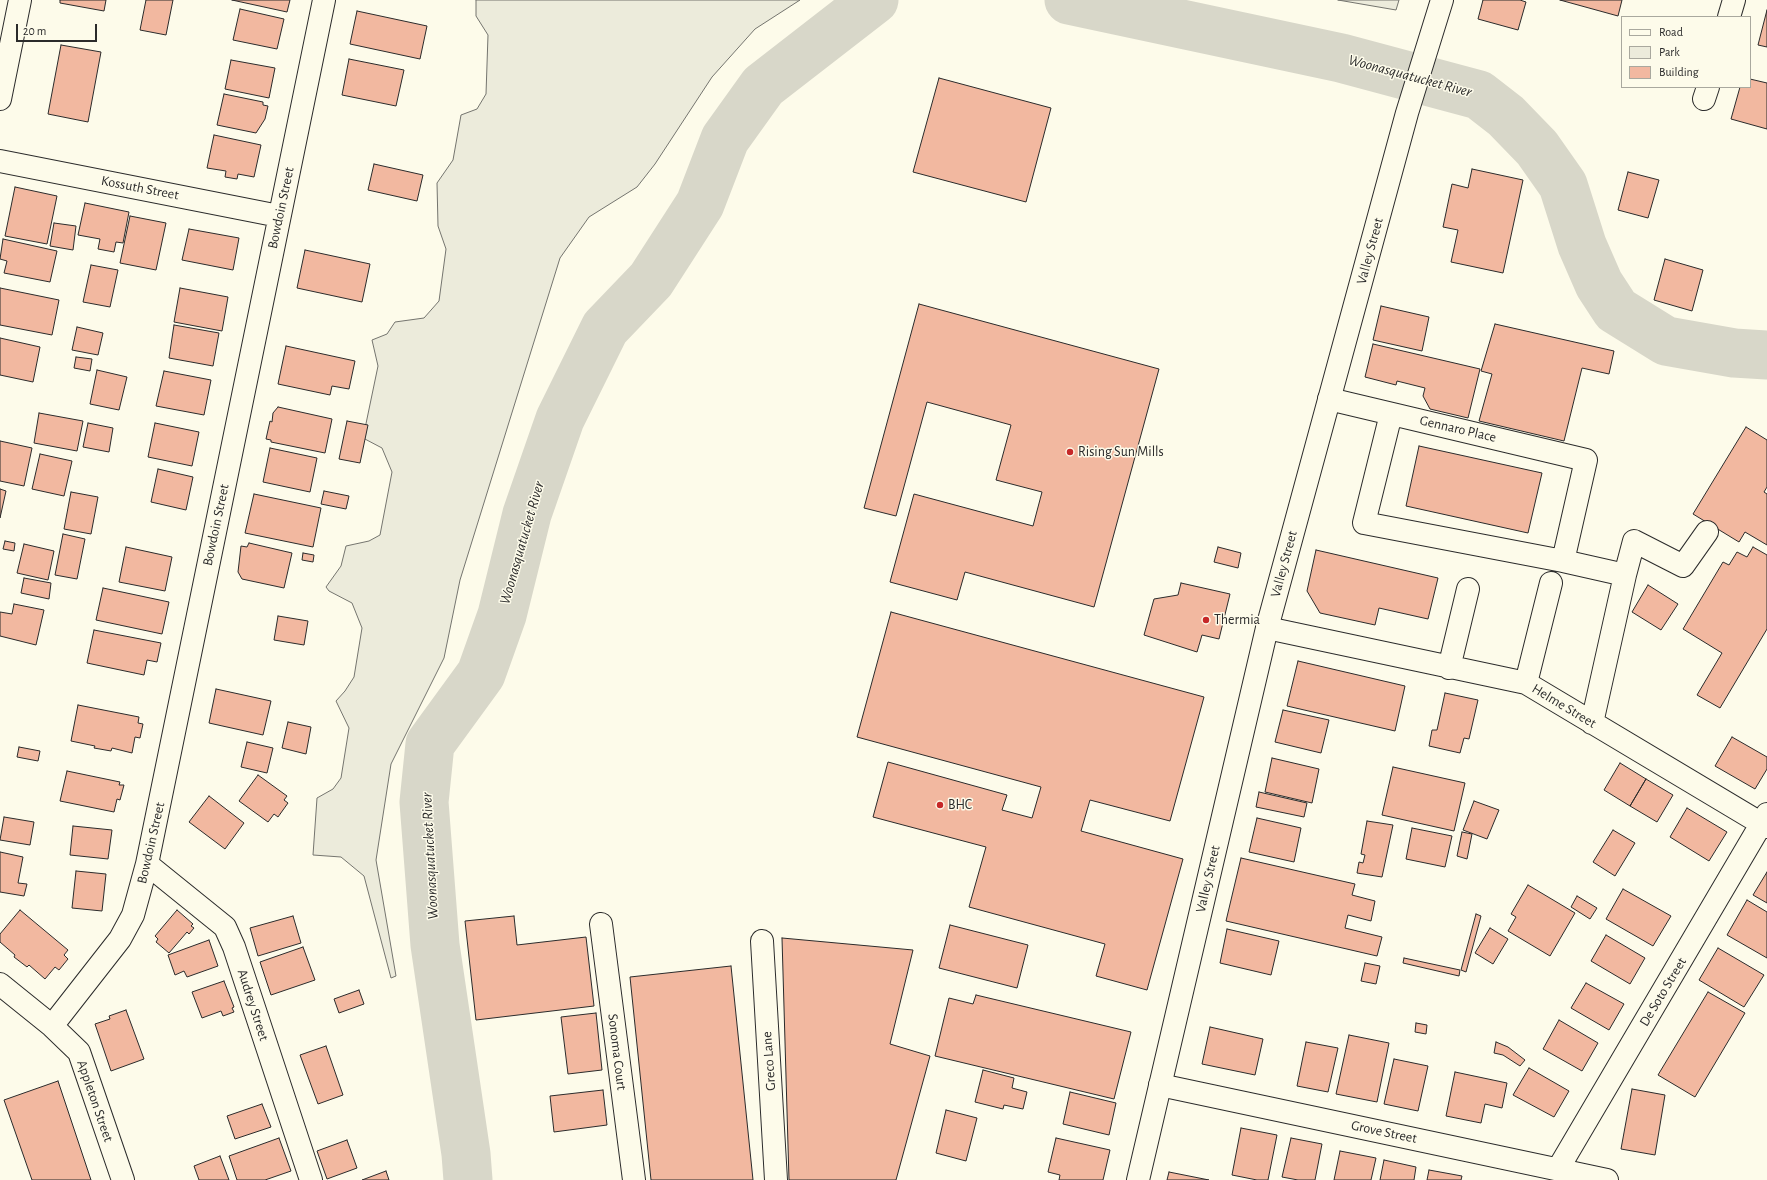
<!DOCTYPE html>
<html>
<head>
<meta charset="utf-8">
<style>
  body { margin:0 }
  #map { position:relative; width:1767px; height:1180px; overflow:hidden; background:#fdfbea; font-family:"Alegreya Sans",sans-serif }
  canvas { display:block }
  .legend { position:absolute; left:1621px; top:16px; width:130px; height:72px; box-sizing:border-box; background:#fdfbea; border:1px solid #a9a89e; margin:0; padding:5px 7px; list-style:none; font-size:12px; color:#2b2b2b }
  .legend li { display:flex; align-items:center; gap:8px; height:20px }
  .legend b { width:20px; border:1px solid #a9a89e }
  .scale { position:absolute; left:16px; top:24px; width:81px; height:18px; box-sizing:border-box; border:2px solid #2b2b2b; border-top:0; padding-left:5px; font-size:12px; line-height:14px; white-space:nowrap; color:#2b2b2b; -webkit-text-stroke:3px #fdfbea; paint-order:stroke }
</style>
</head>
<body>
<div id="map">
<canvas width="1767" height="1180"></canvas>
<ul class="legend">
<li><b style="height:5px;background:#fdfbea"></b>Road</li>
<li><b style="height:11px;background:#ecebdb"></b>Park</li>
<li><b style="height:11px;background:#f2b8a0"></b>Building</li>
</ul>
<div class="scale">20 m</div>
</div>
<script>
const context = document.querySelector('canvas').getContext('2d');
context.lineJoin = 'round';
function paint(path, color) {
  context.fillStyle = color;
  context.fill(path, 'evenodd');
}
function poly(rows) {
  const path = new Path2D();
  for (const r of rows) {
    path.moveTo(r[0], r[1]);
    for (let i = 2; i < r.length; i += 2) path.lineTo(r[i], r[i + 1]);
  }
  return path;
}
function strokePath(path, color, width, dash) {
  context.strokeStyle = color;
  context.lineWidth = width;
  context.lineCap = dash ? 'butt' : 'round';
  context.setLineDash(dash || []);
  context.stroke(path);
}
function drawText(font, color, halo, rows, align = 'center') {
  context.font = font + ' "Alegreya Sans",sans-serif';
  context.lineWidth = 3;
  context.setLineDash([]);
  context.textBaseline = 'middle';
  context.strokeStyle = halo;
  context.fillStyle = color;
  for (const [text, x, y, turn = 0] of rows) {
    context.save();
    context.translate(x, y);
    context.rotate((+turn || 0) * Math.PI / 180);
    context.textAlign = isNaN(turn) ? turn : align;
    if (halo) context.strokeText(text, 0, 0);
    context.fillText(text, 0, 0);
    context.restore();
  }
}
const green = poly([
  [476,0,800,0,755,29,712,77,655,164,637,187,589,217,560,258,460,580,444,658,391,764,376,860,396,976,391,978,364,876,341,857,313,855,317,798,333,789,341,778,349,728,336,701,345,691,354,677,362,628,352,603,329,591,326,587,341,566,346,546,369,541,380,535,392,472,382,448,363,438,378,366,372,340,387,334,395,322,424,318,439,301,446,249,438,226,437,183,453,160,461,115,477,109,486,94,488,35,476,16,476,0],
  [1338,0,1399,0,1396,10,1338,0]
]);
const river = poly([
  [1069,0,1341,58,1479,95,1506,116,1537,148,1563,185,1582,245,1599,284,1616,310,1666,341,1734,353,1767,355],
  [468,1180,466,1154,435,945,424,802,430,744,481,674,502,615,527,514,560,419,605,328,651,280,700,204,725,139,763,86,874,0]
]);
const building = poly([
  [60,0,106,0,104,11,60,3,60,0],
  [146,0,173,0,166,35,140,30,146,0],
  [232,0,290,0,287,12,232,0],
  [1483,0,1520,0,1526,2,1518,30,1478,19,1483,0],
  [1560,0,1622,0,1618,16,1560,0],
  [240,9,284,19,277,49,233,40,240,9],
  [1767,10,1767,47,1758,45,1767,10],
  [357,11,427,26,420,59,350,44,357,11],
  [61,45,101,52,88,122,48,114,61,45],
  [349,59,404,70,396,106,342,95,349,59],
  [231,60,275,68,269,98,225,89,231,60],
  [939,78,1051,108,1026,202,913,172,939,78],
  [1750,79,1767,83,1767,129,1731,119,1740,87,1750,87,1750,79],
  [224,94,263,102,263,105,268,106,265,119,256,133,217,125,224,94],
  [214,135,261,145,254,177,238,174,237,179,225,177,226,171,207,168,214,135],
  [374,164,423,175,417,201,368,190,374,164],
  [1472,169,1523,180,1503,273,1451,262,1458,230,1443,227,1452,184,1468,188,1472,169],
  [1628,172,1659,180,1648,218,1618,210,1628,172],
  [15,187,57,196,47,244,5,236,15,187],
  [85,203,129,212,123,243,116,242,114,252,98,249,100,239,78,235,85,203],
  [130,216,166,223,156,270,120,263,130,216],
  [54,223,76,226,73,250,50,246,54,223],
  [189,229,239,238,233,270,182,260,189,229],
  [3,239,57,251,50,282,4,273,7,261,0,259,3,239],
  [305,250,370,264,362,302,297,288,305,250],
  [1665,259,1703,270,1692,311,1654,300,1665,259],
  [91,265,118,270,110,307,83,302,91,265],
  [0,288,59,300,52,335,0,325,0,288],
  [180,288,228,297,222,331,174,322,180,288],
  [919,304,1159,369,1094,607,965,572,957,600,890,582,914,494,1033,526,1042,492,996,480,1011,425,927,402,896,516,864,508,919,304],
  [1381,306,1429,317,1422,351,1373,340,1381,306],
  [1495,324,1614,351,1609,374,1582,368,1564,441,1479,421,1492,374,1481,371,1495,324],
  [174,325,219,333,213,366,169,358,174,325],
  [77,327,103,333,98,355,72,350,77,327],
  [0,338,40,347,33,382,0,375,0,338],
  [1373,344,1480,369,1468,418,1430,409,1423,396,1425,388,1397,381,1396,385,1365,377,1373,344],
  [286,346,355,361,349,389,332,386,330,395,278,384,286,346],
  [76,357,92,359,90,371,74,368,76,357],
  [97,370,127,377,119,410,90,404,97,370],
  [164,371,211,380,204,415,156,406,164,371],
  [278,407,332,419,325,453,271,442,271,440,266,439,270,421,272,422,273,413,278,407],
  [39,413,83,421,77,451,34,443,39,413],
  [347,421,368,425,360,463,339,459,347,421],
  [88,423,113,428,109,452,83,447,88,423],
  [155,423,199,432,192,466,148,457,155,423],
  [1746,427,1767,440,1767,487,1764,492,1767,494,1767,545,1745,532,1739,542,1693,514,1746,427],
  [0,441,32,448,24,486,0,481,0,441],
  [1419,446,1542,473,1528,533,1406,506,1419,446],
  [270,448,317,458,310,492,263,482,270,448],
  [40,454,72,461,64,496,32,489,40,454],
  [158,469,193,477,186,510,151,502,158,469],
  [0,489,6,491,0,518,0,489],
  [324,491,349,496,346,509,321,504,324,491],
  [71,492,98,497,91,534,64,529,71,492],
  [254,494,321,508,313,547,245,533,254,494],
  [63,534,85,539,77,579,55,575,63,534],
  [5,541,15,543,14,551,3,549,5,541],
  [249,543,292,553,284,588,242,579,238,572,241,546,247,547,249,543],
  [24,544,54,551,48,580,17,573,24,544],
  [126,547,172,557,165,591,119,582,126,547],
  [1218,547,1241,553,1238,568,1214,562,1218,547],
  [1753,547,1767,555,1767,629,1720,708,1697,695,1722,653,1683,629,1723,562,1729,565,1737,552,1747,557,1753,547],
  [1316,550,1438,578,1428,619,1379,608,1375,625,1320,613,1307,591,1316,550],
  [303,553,314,555,313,562,302,560,303,553],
  [24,578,51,583,49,599,21,593,24,578],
  [1181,583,1230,594,1219,639,1202,635,1197,652,1144,635,1154,599,1178,595,1181,583],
  [1648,585,1678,604,1661,630,1632,612,1648,585],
  [103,588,169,602,162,634,96,620,103,588],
  [14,604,44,610,36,645,0,636,0,612,12,614,14,604],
  [891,612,1204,697,1170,821,1090,800,1081,831,1183,859,1147,990,1096,976,1105,944,969,907,986,847,873,817,888,762,1007,795,1002,810,1032,818,1041,787,857,737,891,612],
  [278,616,308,621,304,645,274,640,278,616],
  [94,630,161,643,157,662,147,660,144,675,87,663,94,630],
  [1298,661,1405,686,1395,731,1287,706,1298,661],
  [216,689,271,701,263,735,209,723,216,689],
  [1445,693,1478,700,1469,739,1464,738,1460,753,1429,746,1432,730,1437,730,1445,693],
  [78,705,139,717,138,723,143,724,140,738,135,737,132,753,112,748,111,751,94,748,95,746,71,741,78,705],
  [1283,710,1329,720,1321,753,1275,742,1283,710],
  [288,722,311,727,306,754,282,748,288,722],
  [1732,737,1767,757,1767,769,1755,789,1715,766,1732,737],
  [247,742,273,748,267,773,241,767,247,742],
  [19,747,40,751,38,761,17,757,19,747],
  [1272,758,1319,769,1312,803,1265,792,1272,758],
  [1620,763,1646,779,1630,806,1604,790,1620,763],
  [1393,767,1465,783,1454,831,1382,815,1393,767],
  [67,771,120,782,119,785,124,785,120,800,117,799,114,812,60,801,67,771],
  [258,775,287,796,284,800,288,803,278,817,274,814,268,822,239,801,258,775],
  [1646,779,1673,795,1657,822,1630,806,1646,779],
  [1259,792,1307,803,1304,817,1256,807,1259,792],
  [209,796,244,823,225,849,189,822,209,796],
  [1474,801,1499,810,1487,839,1463,830,1474,801],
  [1687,808,1727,832,1709,861,1670,837,1687,808],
  [4,817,34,822,30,845,0,840,4,817],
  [1257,818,1301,828,1294,862,1249,852,1257,818],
  [1367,821,1393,825,1382,877,1357,873,1359,862,1363,863,1365,855,1361,854,1367,821],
  [73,826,112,830,108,859,70,855,73,826],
  [1412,828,1452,836,1445,867,1406,859,1412,828],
  [1613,830,1635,843,1615,876,1593,862,1613,830],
  [1462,832,1472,834,1467,859,1457,856,1462,832],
  [0,852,23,857,18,883,27,884,24,896,0,892,0,852],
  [1241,858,1355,884,1352,895,1375,901,1371,921,1348,915,1345,928,1382,937,1377,956,1226,921,1241,858],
  [76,871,106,874,102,911,72,908,76,871],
  [1767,872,1767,903,1753,895,1767,872],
  [1528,885,1575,913,1550,956,1508,931,1516,917,1511,914,1528,885],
  [1623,889,1671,916,1653,946,1606,919,1623,889],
  [1577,896,1597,908,1590,919,1571,907,1577,896],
  [1747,900,1767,912,1767,958,1727,935,1747,900],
  [20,910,68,950,64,955,68,959,59,970,55,967,45,979,29,965,27,967,14,957,15,955,0,942,0,934,20,910],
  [177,910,193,924,191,926,194,928,189,934,187,932,169,953,156,942,158,939,155,936,177,910],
  [1476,914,1481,916,1466,972,1461,970,1476,914],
  [293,916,301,943,258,956,250,928,293,916],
  [514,916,517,945,586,937,594,1006,476,1020,465,921,514,916],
  [950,925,1028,945,1017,988,939,968,950,925],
  [1490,928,1508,939,1493,964,1475,953,1490,928],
  [1227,929,1279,941,1271,975,1220,963,1227,929],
  [1606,935,1645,958,1630,984,1591,961,1606,935],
  [782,938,913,950,890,1044,930,1056,896,1180,789,1180,782,938],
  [209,940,218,966,187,977,184,971,175,975,168,955,209,940],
  [303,947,315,980,271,995,260,962,303,947],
  [1718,948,1764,975,1744,1007,1699,980,1718,948],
  [1404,958,1460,970,1459,976,1403,963,1404,958],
  [1365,963,1380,966,1376,984,1361,981,1365,963],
  [731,966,753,1180,651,1180,630,977,731,966],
  [224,981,234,1007,232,1008,234,1012,223,1016,221,1011,202,1018,192,992,224,981],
  [1586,983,1624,1004,1609,1030,1571,1008,1586,983],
  [359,990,364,1004,339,1013,334,999,359,990],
  [1708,992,1745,1013,1695,1097,1658,1075,1708,992],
  [976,995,1131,1032,1114,1099,935,1056,949,998,973,1004,976,995],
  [126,1010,144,1059,111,1071,95,1024,110,1019,109,1016,126,1010],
  [596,1013,602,1070,568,1074,561,1017,596,1013],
  [1559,1020,1598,1043,1582,1071,1543,1049,1559,1020],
  [1416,1023,1427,1025,1426,1034,1415,1032,1416,1023],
  [1210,1027,1263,1039,1255,1075,1202,1064,1210,1027],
  [1349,1035,1389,1043,1377,1102,1336,1094,1349,1035],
  [1306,1042,1338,1048,1328,1092,1297,1086,1306,1042],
  [1496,1042,1508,1047,1525,1060,1520,1066,1503,1055,1494,1053,1496,1042],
  [326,1046,343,1095,318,1104,300,1055,326,1046],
  [1394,1059,1428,1066,1418,1111,1384,1104,1394,1059],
  [1529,1068,1569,1091,1554,1117,1513,1095,1529,1068],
  [983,1070,1014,1078,1012,1088,1027,1092,1023,1109,1004,1105,1003,1109,975,1102,983,1070],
  [1455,1072,1507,1083,1502,1108,1485,1104,1481,1123,1446,1116,1455,1072],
  [58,1081,91,1180,32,1180,4,1100,58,1081],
  [1632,1089,1665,1095,1655,1155,1621,1149,1632,1089],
  [603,1090,607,1125,554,1132,550,1096,603,1090],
  [1070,1092,1116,1103,1109,1135,1063,1124,1070,1092],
  [262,1104,271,1127,235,1139,227,1116,262,1104],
  [946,1110,977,1118,966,1161,936,1153,946,1110],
  [1241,1128,1277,1135,1268,1180,1257,1180,1232,1175,1241,1128],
  [279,1138,291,1171,265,1180,237,1180,229,1156,279,1138],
  [1056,1138,1110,1150,1103,1180,1059,1180,1060,1175,1048,1172,1056,1138],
  [1291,1138,1322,1144,1315,1180,1298,1180,1282,1177,1291,1138],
  [347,1140,357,1168,327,1179,317,1151,347,1140],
  [1340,1151,1376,1158,1371,1180,1334,1180,1340,1151],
  [220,1156,229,1180,199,1180,194,1166,220,1156],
  [1384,1160,1416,1167,1414,1180,1380,1180,1384,1160],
  [1429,1170,1462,1176,1461,1180,1427,1180,1429,1170],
  [386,1171,389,1180,362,1180,386,1171],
  [1169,1172,1209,1180,1167,1180,1169,1172]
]);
const minor = poly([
  [1729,17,1734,0],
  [0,99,20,0],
  [1704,99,1708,87],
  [0,161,279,216],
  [1329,399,1586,460,1563,561,1625,575,1592,723],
  [1391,414,1364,523,1563,561],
  [1625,575,1634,541,1683,566,1707,532],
  [1267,628,1526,683,1767,827],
  [1449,668,1468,589],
  [1526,683,1551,583],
  [147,864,225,927,234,947,311,1180],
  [601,924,634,1180],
  [762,941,776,1180],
  [0,984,52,1026,79,1052,123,1180],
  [52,1026,120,939,133,915,147,864,324,0],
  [1160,1085,1607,1180],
  [1558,1169,1767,814]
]);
const major = poly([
  [1138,1180,1267,628,1407,113,1442,0]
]);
const markers = [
  [1070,452,4,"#c62828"],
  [1206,620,4,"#c62828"],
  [940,805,4,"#c62828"]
];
const streetNames = [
  ["Kossuth Street",140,188,11],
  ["Bowdoin Street",281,208,-78],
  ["Valley Street",1370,251,-75],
  ["Gennaro Place",1458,429,13],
  ["Bowdoin Street",216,525,-78],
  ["Valley Street",1284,564,-75],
  ["Helme Street",1564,706,31],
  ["Bowdoin Street",151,843,-77],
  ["Valley Street",1208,879,-77],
  ["De Soto Street",1663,992,-59],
  ["Audrey Street",253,1005,72],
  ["Sonoma Court",617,1052,83],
  ["Greco Lane",769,1061,-94],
  ["Appleton Street",95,1101,71],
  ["Grove Street",1384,1132,12]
];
const poiNames = [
  ["Rising Sun Mills",1078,452],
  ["Thermia",1214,620],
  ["BHC",948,805]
];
const waterNames = [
  ["Woonasquatucket River",1410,76,15],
  ["Woonasquatucket River",522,543,-74],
  ["Woonasquatucket River",430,856,-93]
];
paint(green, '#ecebdb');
strokePath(green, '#74746e', 1);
strokePath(river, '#d8d7c9', 49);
paint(building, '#f2b8a0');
strokePath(building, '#2b2b2b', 1);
strokePath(minor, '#2b2b2b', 24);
strokePath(major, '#2b2b2b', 24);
strokePath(minor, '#fdfbea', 22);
strokePath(major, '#fdfbea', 22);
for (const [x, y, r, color] of markers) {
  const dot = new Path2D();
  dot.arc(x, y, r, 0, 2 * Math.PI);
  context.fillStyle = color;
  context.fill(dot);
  strokePath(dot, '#fdfbea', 1.5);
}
drawText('14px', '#2b2b2b', '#fdfbea', streetNames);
drawText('14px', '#2b2b2b', '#fdfbea', poiNames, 'left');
drawText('italic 15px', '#2b2b2b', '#fdfbea', waterNames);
</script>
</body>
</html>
